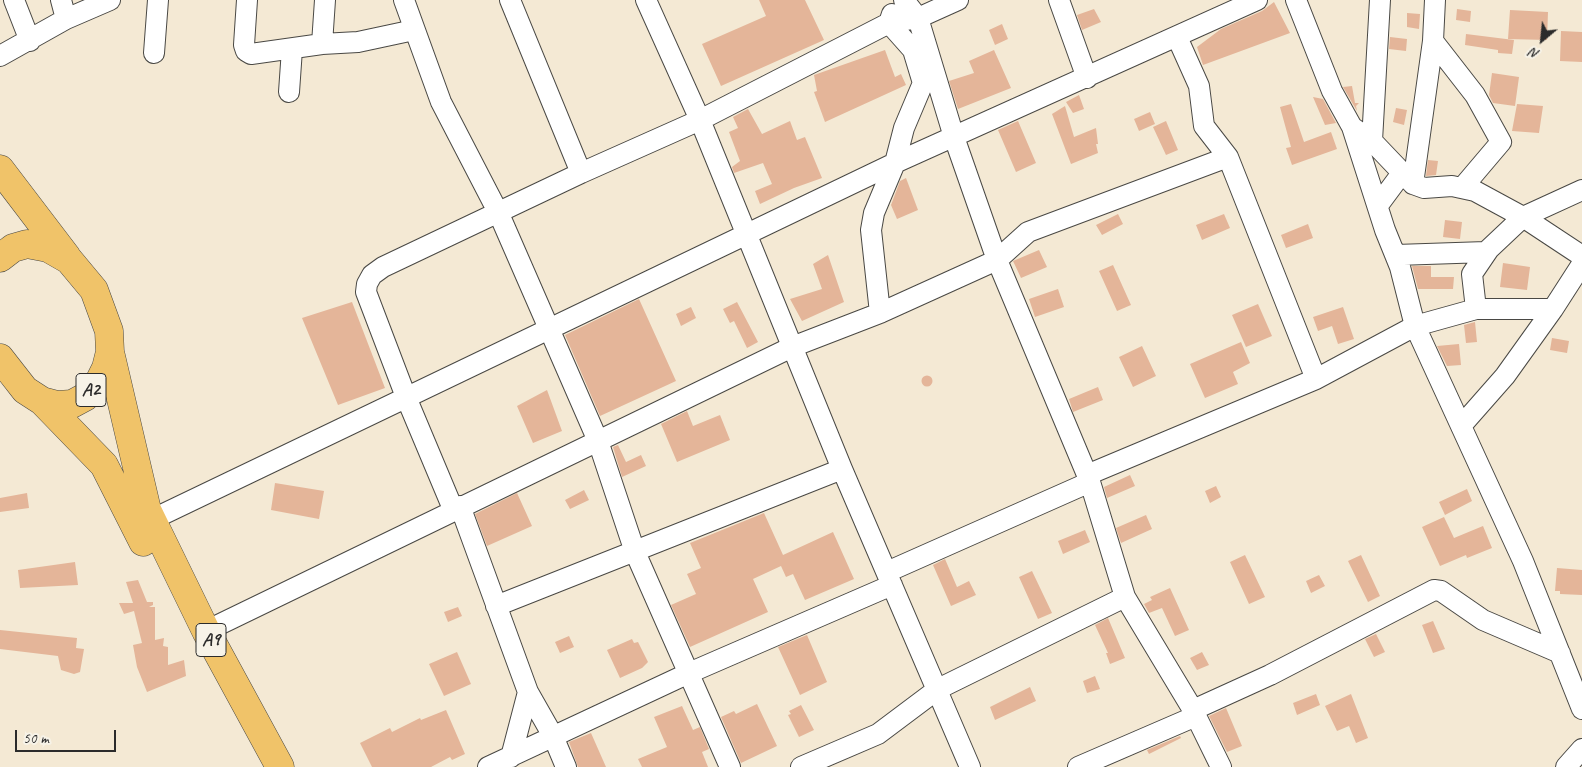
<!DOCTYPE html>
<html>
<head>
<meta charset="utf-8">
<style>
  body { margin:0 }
  #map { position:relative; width:1582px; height:767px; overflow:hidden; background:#f4e9d4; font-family:Caveat,sans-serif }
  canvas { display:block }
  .north { position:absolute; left:1517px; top:15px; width:50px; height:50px; -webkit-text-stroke:4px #f7f3e8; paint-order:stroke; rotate:208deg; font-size:14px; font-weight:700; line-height:20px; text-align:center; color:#2b2b2b }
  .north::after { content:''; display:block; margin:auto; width:18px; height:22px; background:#2b2b2b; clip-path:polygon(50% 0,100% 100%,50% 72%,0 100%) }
  .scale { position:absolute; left:15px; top:730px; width:101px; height:22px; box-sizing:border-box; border:2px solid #2b2b2b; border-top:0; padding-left:6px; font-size:15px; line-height:18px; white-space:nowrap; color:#2b2b2b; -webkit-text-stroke:4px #f7f3e8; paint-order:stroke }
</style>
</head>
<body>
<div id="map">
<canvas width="1582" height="767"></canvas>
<div class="north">N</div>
<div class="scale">50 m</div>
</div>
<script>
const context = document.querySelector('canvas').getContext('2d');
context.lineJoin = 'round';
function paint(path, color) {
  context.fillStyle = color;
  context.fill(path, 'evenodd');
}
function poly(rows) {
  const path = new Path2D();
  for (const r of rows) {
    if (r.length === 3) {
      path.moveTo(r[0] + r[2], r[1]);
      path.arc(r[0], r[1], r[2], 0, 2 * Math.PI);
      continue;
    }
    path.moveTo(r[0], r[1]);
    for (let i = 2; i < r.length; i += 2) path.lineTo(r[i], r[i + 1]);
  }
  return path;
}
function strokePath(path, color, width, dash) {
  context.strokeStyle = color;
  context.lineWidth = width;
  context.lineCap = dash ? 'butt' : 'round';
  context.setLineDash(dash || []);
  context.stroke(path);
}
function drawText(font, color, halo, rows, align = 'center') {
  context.font = font + ' Caveat,sans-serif';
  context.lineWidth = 5;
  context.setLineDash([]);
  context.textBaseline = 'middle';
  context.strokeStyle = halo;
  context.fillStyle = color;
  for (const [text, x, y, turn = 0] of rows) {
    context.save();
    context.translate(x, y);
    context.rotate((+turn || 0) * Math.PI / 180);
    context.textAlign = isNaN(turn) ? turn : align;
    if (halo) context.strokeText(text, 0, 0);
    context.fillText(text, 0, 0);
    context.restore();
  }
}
const building = poly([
  [759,0,805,0,824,40,721,86,702,44,766,16],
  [1274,2,1290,33,1203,65,1197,47,1221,29,1262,11],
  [1094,9,1101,22,1082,30,1077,15],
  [1457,9,1471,11,1470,22,1456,20],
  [1510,10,1548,12,1547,40,1508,39],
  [1407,13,1420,14,1419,29,1407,27],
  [1002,24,1008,39,995,45,989,30],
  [1561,31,1582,32,1582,62,1560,61],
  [1466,34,1514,40,1512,54,1498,53,1498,50,1465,45],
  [1390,37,1407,39,1406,51,1389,49],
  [885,50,895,77,901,74,906,85,825,122,814,92,817,91,814,75],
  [994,50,1011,88,958,109,949,81,974,73,969,61],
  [1492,73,1519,77,1515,106,1493,103,1489,95],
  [1352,86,1355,103,1359,103,1356,106,1357,111,1343,87],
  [1079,95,1084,109,1073,113,1066,102],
  [1313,97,1323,99,1336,123,1325,125],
  [1291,104,1304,142,1331,132,1337,149,1292,165,1286,148,1291,147,1280,107],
  [1517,104,1543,106,1539,133,1512,131],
  [1065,106,1074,137,1096,128,1098,144,1096,144,1098,153,1071,164,1052,114],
  [1396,108,1407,110,1404,125,1393,122],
  [748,109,762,134,790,121,797,140,805,137,822,178,794,188,760,204,755,191,772,184,763,163,734,173,732,167,740,161,729,132,738,128,733,117],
  [1150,112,1155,124,1139,131,1134,119],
  [1018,121,1036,163,1016,172,998,130],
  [1166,121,1178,150,1166,155,1153,127],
  [1428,160,1438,161,1436,175,1426,176],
  [906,178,918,210,897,219,891,205,900,181],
  [1118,214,1123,224,1102,235,1096,225],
  [1224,214,1230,228,1202,240,1196,225],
  [1445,220,1462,222,1460,239,1443,237],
  [1308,224,1313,238,1286,248,1281,235],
  [1039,250,1047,267,1021,278,1013,261],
  [828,255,844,302,802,321,790,299,822,289,813,264],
  [1503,263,1530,267,1527,290,1500,287],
  [1113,265,1131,305,1117,311,1099,271],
  [1412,266,1431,266,1431,277,1454,277,1453,289,1418,289],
  [1058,289,1064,307,1035,317,1029,299],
  [639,299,676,381,600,416,565,335],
  [352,302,385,388,338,405,302,318],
  [737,302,758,342,747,348,734,321,730,323,723,309],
  [1258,304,1272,336,1246,347,1232,315],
  [691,307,696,318,681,326,676,314],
  [1343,307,1354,339,1338,344,1332,326,1318,331,1313,317],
  [1475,322,1477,342,1466,343,1464,325],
  [1552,338,1569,341,1567,353,1550,350],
  [1241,342,1250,363,1233,372,1238,384,1205,398,1190,364],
  [1459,344,1461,365,1447,366,1437,346],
  [1142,346,1156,376,1133,387,1119,357],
  [927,381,5.5],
  [1098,387,1103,400,1073,412,1069,399],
  [547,390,562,431,533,443,517,406],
  [687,411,693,426,720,415,730,440,677,462,661,424],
  [618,445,626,462,641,455,646,466,622,477,613,447],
  [1130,475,1135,486,1107,498,1104,487],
  [275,483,324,491,319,519,271,510],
  [1216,486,1221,497,1210,503,1205,491],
  [1467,489,1472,501,1445,515,1439,502],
  [584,490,589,500,570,509,565,500],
  [27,493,29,508,0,512,0,498],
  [517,493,532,526,487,546,475,514],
  [764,513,783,555,833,532,854,579,805,600,793,574,786,577,781,566,753,579,768,612,690,647,671,605,696,594,687,574,701,568,690,543],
  [1146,515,1152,529,1121,543,1116,528],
  [1444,517,1454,538,1483,526,1492,548,1467,558,1466,555,1440,566,1422,527],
  [1085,530,1090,542,1063,554,1058,541],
  [1245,555,1265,597,1249,604,1230,562],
  [1361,555,1380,596,1368,602,1348,561],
  [945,559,957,587,969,581,976,595,951,606,933,565],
  [75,562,78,585,20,588,18,570],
  [1557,568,1582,570,1582,595,1560,594,1560,591,1555,591],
  [1032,571,1052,613,1038,619,1019,577],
  [1319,575,1325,586,1311,593,1306,581],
  [138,580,147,602,153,602,153,605,149,607,155,607,155,640,164,638,163,646,168,647,168,665,184,660,186,676,147,692,137,667,133,645,142,643,134,611,124,614,119,603,133,603,126,582],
  [1170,588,1189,630,1175,636,1162,608,1149,613,1144,604,1152,600,1150,597],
  [458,607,462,616,448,622,444,612],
  [1108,618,1125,658,1110,664,1106,653,1108,653,1095,625],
  [1433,621,1445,649,1433,653,1422,625],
  [0,630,77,638,76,648,84,649,80,672,74,674,61,670,58,656,0,649],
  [1376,634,1385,652,1374,657,1365,639],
  [807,635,827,682,800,695,778,647],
  [569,636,574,647,560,653,555,642],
  [632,639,634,643,638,642,648,662,642,668,620,678,607,650],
  [457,652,471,684,444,696,429,664],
  [1202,652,1209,665,1197,670,1190,658],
  [1095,676,1100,689,1087,693,1083,681],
  [1030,687,1036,701,995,720,990,707],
  [1316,694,1320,705,1297,715,1293,703],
  [1351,694,1368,738,1356,743,1349,726,1337,731,1325,706],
  [757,704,777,746,741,763,721,717,734,711,736,714],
  [801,705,814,730,799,737,788,715,791,714,789,711],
  [682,706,693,730,700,727,709,749,702,752,708,767,642,767,638,759,667,747,654,717],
  [1226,708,1242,746,1227,752,1209,716],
  [446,710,465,754,452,760,450,757,431,767,372,767,360,743,390,728,392,732,420,718,421,720],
  [591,733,606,767,578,767,569,742],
  [1180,736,1181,738,1149,754,1147,750]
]);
const minor = poly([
  [14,0,30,41],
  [61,0,66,19],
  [247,0,244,45,246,51,251,54,322,44,358,42,414,30],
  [404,0,441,102,499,214,598,441,635,552,730,767],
  [510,0,581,173],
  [646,0,700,120,842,469,970,767],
  [904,0,918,18,954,137,997,260,1090,482,1125,597,1193,710,1221,767],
  [1059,0,1087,78],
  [1296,0,1332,91,1352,127,1385,230,1400,267,1415,326,1523,561,1582,709],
  [1435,0,1433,41,1475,95,1501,142,1462,188],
  [1177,37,1199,86,1204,126,1228,157,1316,379],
  [322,44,325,0],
  [154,53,158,0],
  [0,56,66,19,110,0],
  [289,92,292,49],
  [1352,127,1372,141,1413,184,1424,188,1452,186,1475,191,1523,217,1582,256],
  [1372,141,1380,0],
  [1413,184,1433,41],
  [1379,204,1402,173],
  [1396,255,1486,252],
  [1476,309,1472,274,1489,249,1523,217,1582,190],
  [880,313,871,230,874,213,895,163,904,128,923,83,913,50,889,23,892,14],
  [1461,426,1505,376,1553,309,1582,264],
  [1087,475,1316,379,1415,326,1476,309,1553,309],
  [460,506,528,692,553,736,566,767],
  [453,509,406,397,366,292,367,284,372,275,383,267,581,173,700,120,889,23,918,18,958,0],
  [151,520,895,163,1257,0],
  [887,572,1090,482],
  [496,606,842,469],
  [206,631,792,347,880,313,997,260,1028,232,1228,157],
  [1193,710,1270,675,1434,590,1441,591,1483,620,1560,653],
  [511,757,528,692],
  [488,767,689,673,892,585],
  [801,767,878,734,938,689,1125,597],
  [1078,767,1196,716],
  [1566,767,1582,749]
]);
const highway = poly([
  [0,169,67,257],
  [0,258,13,248,27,244,48,248,69,260,94,290,109,331,110,352,106,368,98,384,85,397,72,404,57,405,42,401,25,390,0,358],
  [110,352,147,510,206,631,280,767],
  [42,401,104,465,143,542]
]);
const shields = [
  [91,390,30],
  [211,640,30]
];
const shieldNames = [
  ["A2",91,390],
  ["A9",211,640]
];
paint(building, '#e4b599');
strokePath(minor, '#494844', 22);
strokePath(highway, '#494844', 29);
strokePath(minor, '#fff', 20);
strokePath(highway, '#f0c369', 28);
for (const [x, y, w] of shields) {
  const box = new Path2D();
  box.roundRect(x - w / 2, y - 16.5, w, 33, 4);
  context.fillStyle = '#f7f3e8';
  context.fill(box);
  strokePath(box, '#2b2b2b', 1);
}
drawText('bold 19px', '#2b2b2b', null, shieldNames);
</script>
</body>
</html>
